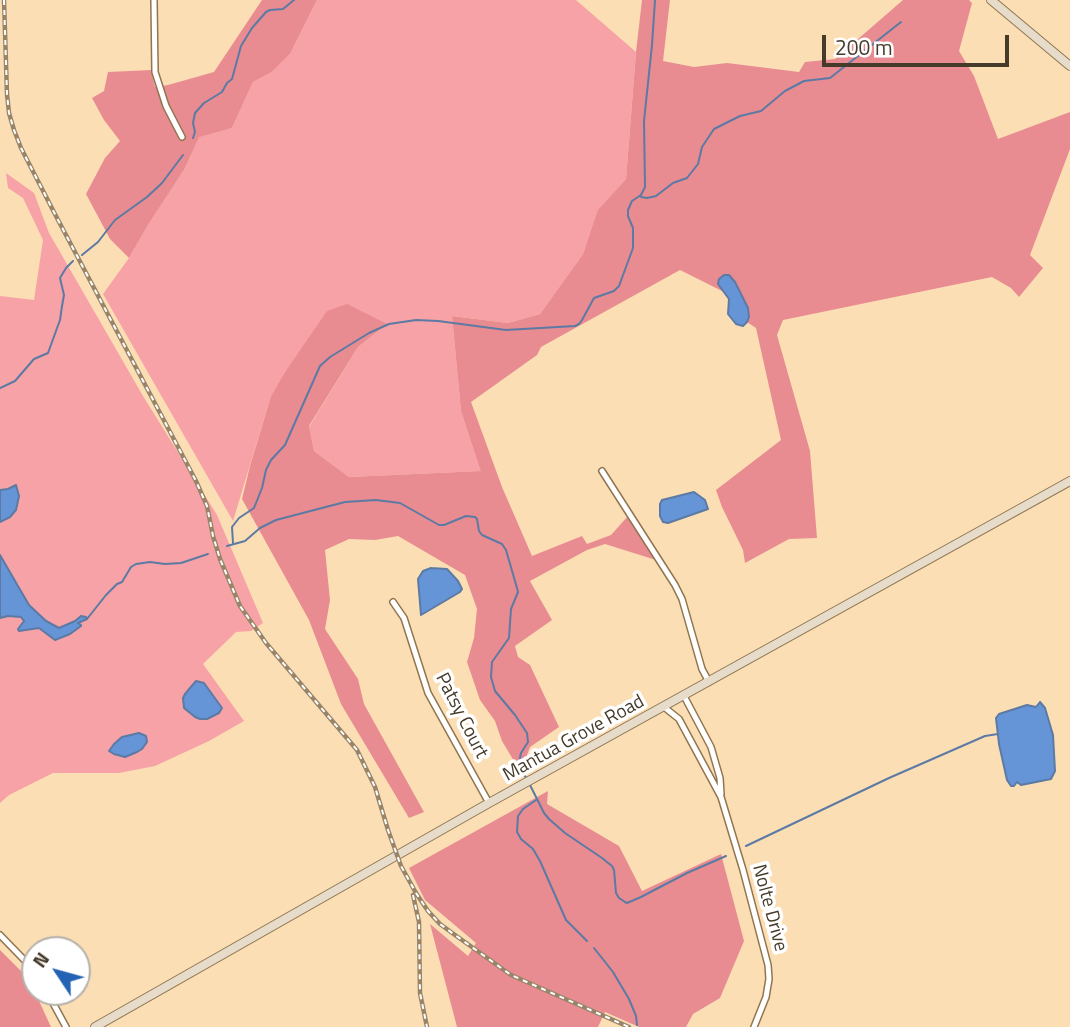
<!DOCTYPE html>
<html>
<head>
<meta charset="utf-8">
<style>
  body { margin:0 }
  #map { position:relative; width:1070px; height:1027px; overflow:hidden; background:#fcdeb5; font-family:"Titillium Web",sans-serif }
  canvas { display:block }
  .north { position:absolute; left:21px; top:936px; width:70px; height:70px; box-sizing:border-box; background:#fff; border:2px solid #b5b1aa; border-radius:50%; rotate:306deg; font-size:19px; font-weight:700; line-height:28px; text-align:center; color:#463b2a }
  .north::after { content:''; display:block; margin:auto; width:24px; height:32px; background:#2463b4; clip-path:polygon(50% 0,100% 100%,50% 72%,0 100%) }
  .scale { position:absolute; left:822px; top:35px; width:187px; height:32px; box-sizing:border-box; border:4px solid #463b2a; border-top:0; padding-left:9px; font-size:21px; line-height:24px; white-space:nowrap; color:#463b2a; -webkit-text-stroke:5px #fff; paint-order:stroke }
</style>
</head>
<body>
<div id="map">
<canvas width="1070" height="1027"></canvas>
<div class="north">N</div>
<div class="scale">200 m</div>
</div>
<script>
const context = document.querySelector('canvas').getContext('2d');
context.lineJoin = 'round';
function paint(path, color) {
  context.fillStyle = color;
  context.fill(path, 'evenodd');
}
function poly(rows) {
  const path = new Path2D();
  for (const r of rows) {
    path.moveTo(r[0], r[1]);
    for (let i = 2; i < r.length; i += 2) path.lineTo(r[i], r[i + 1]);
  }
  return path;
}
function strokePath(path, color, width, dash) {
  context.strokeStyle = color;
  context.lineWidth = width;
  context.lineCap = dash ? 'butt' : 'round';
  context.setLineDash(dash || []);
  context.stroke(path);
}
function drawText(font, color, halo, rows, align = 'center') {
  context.font = font + ' "Titillium Web",sans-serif';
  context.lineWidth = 7;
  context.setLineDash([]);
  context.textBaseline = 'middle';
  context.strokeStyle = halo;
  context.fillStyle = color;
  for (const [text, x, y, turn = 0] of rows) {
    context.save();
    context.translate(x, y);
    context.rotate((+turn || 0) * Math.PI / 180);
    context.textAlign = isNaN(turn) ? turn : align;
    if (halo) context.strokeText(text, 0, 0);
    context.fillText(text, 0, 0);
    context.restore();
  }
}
const green = poly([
  [317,0,576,0,636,52,626,179,599,210,583,254,540,314,508,323,452,316,461,411,482,471,349,477,314,451,309,427,358,347,387,324,296,358,283,375,271,396,233,521,103,294,129,258,148,225,184,170,199,136,232,128,253,82,272,72,290,54],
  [6,173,34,193,49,233,143,396,217,515,263,623,251,631,236,632,203,664,244,721,209,741,155,766,119,773,53,773,9,795,0,803,0,618,8,616,21,617,24,621,18,630,20,631,39,628,47,634,57,640,69,635,81,626,78,623,84,621,86,617,83,616,60,628,46,622,29,605,18,584,5,567,0,555,0,522,6,520,14,513,19,496,8,489,0,490,0,296,34,300,43,240,23,198,8,188],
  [122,737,147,742,142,749,110,748]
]);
const forest = poly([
  [262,0,317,0,290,54,272,72,253,82,232,128,199,137,184,170,148,225,129,258,110,239,86,194,105,158,120,141,104,120,92,98,104,91,108,72,151,70,155,87,168,85,214,72],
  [642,0,670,0,663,61,694,67,727,63,799,72,805,62,835,59,903,0,969,0,972,3,959,51,974,76,998,139,1070,112,1070,149,1030,255,1043,268,1019,297,1011,288,992,277,783,320,777,335,810,451,817,538,789,539,745,563,743,550,722,507,716,490,781,440,756,328,747,322,749,317,718,284,724,292,680,270,541,347,537,355,471,402,502,487,532,556,582,536,587,544,611,535,628,516,656,560,605,544,587,550,530,581,552,620,515,646,518,657,530,665,559,727,530,747,526,758,529,772,521,773,502,741,495,721,480,700,467,662,474,638,477,609,465,575,398,536,375,540,349,539,325,550,330,600,325,629,358,679,364,704,424,812,409,818,341,704,309,620,242,499,250,466,271,396,283,375,327,311,347,304,387,324,358,347,309,426,314,451,349,477,481,471,461,411,452,316,508,323,540,314,583,254,598,210,626,179,636,52],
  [548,791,547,804,619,846,642,891,721,854,744,941,720,998,693,1014,686,1027,639,1027,605,1012,598,1027,457,1027,430,924,468,956,476,943,425,900,409,868],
  [0,950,29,979,51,1027,0,1027]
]);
const water = poly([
  [724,275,729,275,735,282,748,308,749,317,747,322,743,326,736,324,728,314,729,299,718,284,719,279,724,275],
  [16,485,19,496,16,510,10,517,0,522,0,490,8,489,16,485],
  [694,492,705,500,708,509,668,523,663,522,660,516,660,504,662,500,694,492],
  [0,555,29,605,46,621,59,628,75,621,81,616,86,617,87,619,78,623,81,625,81,626,70,634,55,640,39,628,19,631,18,629,24,621,21,617,8,616,0,618,0,555],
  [431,568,447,569,458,581,462,589,460,592,421,615,418,579,423,571,431,568],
  [196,681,204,683,222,708,219,713,207,719,200,719,195,717,184,708,183,698,185,694,196,681],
  [1040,702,1045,708,1053,735,1055,771,1051,779,1021,785,1017,782,1014,786,1011,786,1007,780,999,744,996,718,999,714,1027,705,1036,707,1040,702],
  [139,733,146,736,147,742,142,749,137,752,125,757,114,754,109,751,114,744,122,737,139,733]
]);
const stream = poly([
  [193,138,195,132,193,123,195,113,204,103,222,92,227,83,232,79,241,46,252,28,266,12,270,10,283,9,294,0],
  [641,197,647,198,656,196,673,183,687,178,698,164,702,147,714,129,740,116,761,111,785,91,804,81,830,78,901,22],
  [82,255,98,242,115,220,147,197,162,183,183,155],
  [0,388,15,381,34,359,48,353,60,320,62,306,64,295,60,278,66,268,73,261],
  [233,543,232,527,239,518,254,508,262,488,266,470,271,460,285,445,320,366,330,357,369,333,389,324,416,320,438,321,506,330,575,326,579,324,582,320,594,298,614,291,619,286,633,248,633,228,628,216,628,210,632,201,641,195,645,187,644,121,652,45,655,0],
  [227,546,245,541,260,528,276,520,345,502,376,500,400,503,439,525,444,525,466,516,475,517,477,519,479,531,482,535,502,544,506,550,517,588,518,592,511,609,509,638,492,662,491,677,495,691,515,715,527,733,528,742,521,753,520,758,523,772,527,780],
  [87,619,106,595,117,584,122,582,131,567,136,564,150,562,165,564,181,563,208,554],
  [530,785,544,813,549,819,565,833,602,858,612,866,614,870,616,893,619,898,625,902,627,903,641,897,687,873,726,856],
  [536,800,523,809,518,816,517,832,521,839,533,849,540,861,566,920,587,941],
  [746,846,889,778,985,736,998,734],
  [594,948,613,972,629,999,636,1016,637,1025]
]);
const street = poly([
  [154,0,155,72,166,106,182,137],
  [602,471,675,585,682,599,702,669,709,682],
  [393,602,404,618,428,693,489,803],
  [684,696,711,747,720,778,721,794],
  [664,707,679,719,721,797,743,870,768,965,769,979,766,997,754,1027],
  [0,935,35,971],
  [47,992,66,1027]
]);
const secondary = poly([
  [991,0,1070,66],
  [95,1027,489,803,1070,481]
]);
const rail = poly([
  [4,0,7,94,9,113,14,130,21,148,57,218,196,481,207,506,213,536,220,559,240,606,266,643,357,750,375,787,388,830,401,866,416,893,428,911,440,924,455,935,511,975,629,1027],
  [413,895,419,922,420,993,427,1027]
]);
const streetNames = [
  ["Patsy Court",461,716,63],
  ["Mantua Grove Road",574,739,-29],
  ["Nolte Drive",769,908,75]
];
paint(green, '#f7a2a6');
paint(forest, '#e88c91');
paint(water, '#6595d7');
strokePath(water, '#5c7aa3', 2);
strokePath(stream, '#5c7aa3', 2);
strokePath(street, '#907650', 8);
strokePath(secondary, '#907650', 10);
strokePath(street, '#fff', 5);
strokePath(secondary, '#e7dcca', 8);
strokePath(rail, '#988569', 4.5);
strokePath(rail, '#fff', 2, [5]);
drawText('19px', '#463b2a', '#fff', streetNames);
</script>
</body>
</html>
